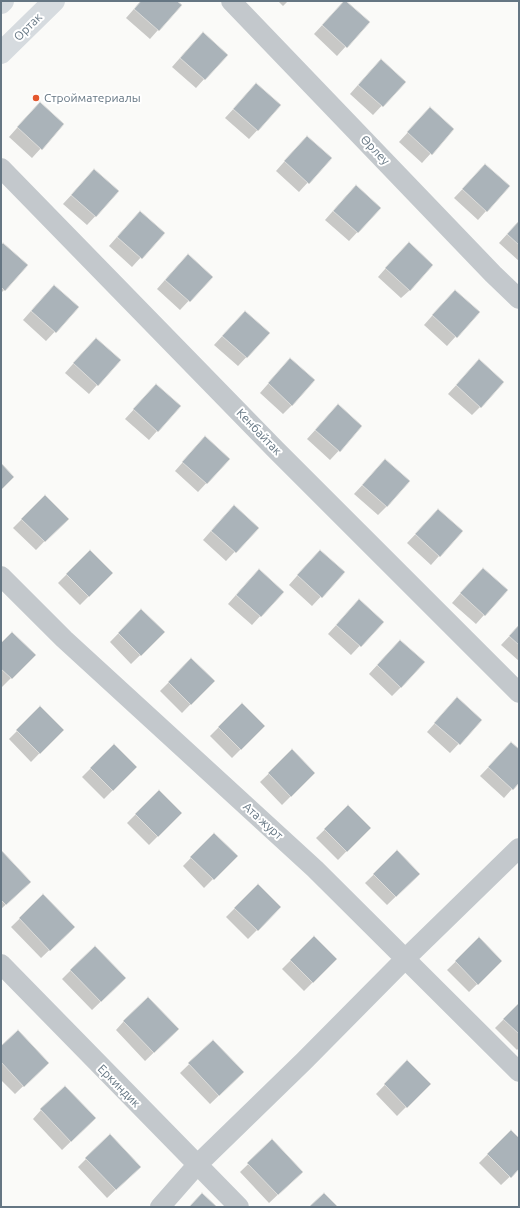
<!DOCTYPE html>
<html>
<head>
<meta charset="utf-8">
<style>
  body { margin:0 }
  #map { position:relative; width:520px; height:1208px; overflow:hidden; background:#fafaf8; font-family:Ubuntu,sans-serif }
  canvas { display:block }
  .frame { position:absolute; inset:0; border:2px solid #657683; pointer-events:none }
</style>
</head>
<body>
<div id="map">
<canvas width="520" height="1208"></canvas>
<div class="frame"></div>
</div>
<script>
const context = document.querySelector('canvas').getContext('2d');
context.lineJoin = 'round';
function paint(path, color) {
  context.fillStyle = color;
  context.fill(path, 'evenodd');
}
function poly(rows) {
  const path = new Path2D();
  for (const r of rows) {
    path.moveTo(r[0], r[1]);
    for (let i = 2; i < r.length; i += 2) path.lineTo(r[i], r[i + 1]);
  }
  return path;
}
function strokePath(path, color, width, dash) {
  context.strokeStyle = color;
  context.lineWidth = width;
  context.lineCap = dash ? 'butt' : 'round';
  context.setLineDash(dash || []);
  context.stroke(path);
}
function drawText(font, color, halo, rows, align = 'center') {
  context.font = font + ' Ubuntu,sans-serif';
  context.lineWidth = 4;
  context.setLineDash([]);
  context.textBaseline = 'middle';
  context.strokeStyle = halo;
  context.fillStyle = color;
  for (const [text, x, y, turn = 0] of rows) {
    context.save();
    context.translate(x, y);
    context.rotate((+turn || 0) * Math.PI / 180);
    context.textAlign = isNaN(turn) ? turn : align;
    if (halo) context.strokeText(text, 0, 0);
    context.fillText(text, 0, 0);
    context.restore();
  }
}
const shadow = poly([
  [141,1,176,1,158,30,150,39,126,18],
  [278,1,288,1,283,6],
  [336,10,368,22,337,56,314,34],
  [194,42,226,55,196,88,172,67],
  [372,69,404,82,373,115,350,94],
  [248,93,280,106,249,139,225,118],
  [430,108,453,129,422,163,399,142],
  [31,112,63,124,32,158,9,137],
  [298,146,330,158,299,192,276,171],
  [477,174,486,211,478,220,454,198],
  [86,179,118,192,87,225,63,204],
  [347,195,380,208,349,241,325,220],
  [131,221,163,233,132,267,109,246],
  [519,221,519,261,499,243],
  [1,246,4,290,1,293],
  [400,252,410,290,401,298,378,277],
  [179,264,211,277,180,310,157,289],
  [45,295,77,308,46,341,23,320],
  [446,300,478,312,447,346,424,325],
  [237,320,269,333,238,366,214,345],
  [87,348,97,385,89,394,65,373],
  [282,368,292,405,283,414,260,393],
  [471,369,480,407,472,415,448,394],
  [148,394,157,431,149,440,125,419],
  [338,405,361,427,330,460,307,439],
  [197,446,229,459,198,492,175,471],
  [377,469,387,506,378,515,354,494],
  [45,496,67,518,36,550,13,528],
  [225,515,257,528,226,561,203,540],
  [430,519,439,556,431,565,407,543],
  [90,551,112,573,80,605,58,583],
  [311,560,344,572,312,606,289,585],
  [474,578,484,615,476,624,452,603],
  [250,579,282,592,252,625,228,604],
  [359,600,382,622,351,655,328,634],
  [141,610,164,632,131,664,110,642],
  [519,626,519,661,501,645],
  [1,645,34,655,2,687,1,686],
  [391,650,401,687,392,696,369,674],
  [192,659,213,681,182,713,160,691],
  [242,704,264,726,232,758,210,736],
  [449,707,481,720,450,753,427,732],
  [40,708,62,730,31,762,9,739],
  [114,745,136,767,104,799,82,777],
  [519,750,519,781,504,798,480,776,503,752],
  [292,751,314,773,282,805,260,782],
  [159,791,181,813,149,845,127,823],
  [348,807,369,828,338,860,316,838],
  [214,834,236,856,204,888,183,866],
  [1,851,30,882,1,909],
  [397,852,419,874,387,905,365,883],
  [258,885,280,907,248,939,226,917],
  [43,896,65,935,41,958,11,927],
  [314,937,336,959,304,991,282,969],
  [479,939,501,961,469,992,447,970],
  [71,970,116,987,92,1010,62,979],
  [519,1004,519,1048,517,1050,495,1028],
  [124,1021,169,1038,145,1061,116,1030],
  [213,1041,234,1081,210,1104,180,1073],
  [1,1047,47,1063,15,1094,1,1080],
  [407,1062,429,1084,397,1116,376,1094],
  [41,1110,86,1127,62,1150,33,1119],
  [511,1131,519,1140,519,1168,501,1185,479,1163],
  [272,1141,302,1172,269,1203,240,1172],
  [86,1159,131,1175,107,1198,78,1167]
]);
const building = poly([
  [141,1,177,1,182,5,159,31,134,9,141,1],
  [344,1,346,1,370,22,347,48,322,25,344,1],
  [203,32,228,55,205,80,180,58,203,32],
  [381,59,406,82,383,107,358,85,381,59],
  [256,83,281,105,258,131,233,109,256,83],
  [40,102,64,124,42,150,17,127,40,102],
  [430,107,454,129,432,155,407,132,430,107],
  [307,136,332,158,309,184,284,161,307,136],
  [485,164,510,186,487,212,462,189,485,164],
  [94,169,119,191,96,217,71,195,94,169],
  [356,185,381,208,358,233,333,211,356,185],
  [140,211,165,233,142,259,117,237,140,211],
  [519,221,519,245,507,234,519,221],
  [409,242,433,265,410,291,385,268,409,242],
  [3,243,28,265,5,291,1,287,1,245,3,243],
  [188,254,213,277,190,302,165,280,188,254],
  [54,285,79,307,56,333,31,311,54,285],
  [455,290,480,312,457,338,432,315,455,290],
  [245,311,270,333,247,358,222,336,245,311],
  [96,338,121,360,98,386,73,363,96,338],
  [290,358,315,380,292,406,268,383,290,358],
  [479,359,504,382,481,408,456,385,479,359],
  [156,384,181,406,158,432,133,409,156,384],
  [338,404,362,426,340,452,315,430,338,404],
  [205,436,230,459,207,484,182,462,205,436],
  [385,459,410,481,387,507,362,485,385,459],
  [1,463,14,477,1,490,1,463],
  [45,495,69,519,45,542,21,519,45,495],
  [234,505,259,528,236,553,211,531,234,505],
  [438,509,463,531,440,557,415,534,438,509],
  [90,550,113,573,89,597,66,574,90,550],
  [320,550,345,572,322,598,297,575,320,550],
  [483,568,508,590,485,616,460,593,483,568],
  [259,569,284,592,261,617,236,595,259,569],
  [359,599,384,622,361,647,336,625,359,599],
  [141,609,165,632,141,656,118,633,141,609],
  [519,625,519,645,509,636,519,625],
  [12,632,36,655,12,679,1,669,1,643,12,632],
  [400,640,425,662,401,688,377,665,400,640],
  [191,658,215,681,191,705,168,682,191,658],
  [457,697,482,720,460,745,434,723,457,697],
  [242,703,265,726,241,750,218,727,242,703],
  [40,706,64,730,40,754,16,730,40,706],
  [511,742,519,749,519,783,513,790,488,767,511,742],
  [114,744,137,767,113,791,90,768,114,744],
  [292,749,315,773,291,797,268,773,292,749],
  [159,790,182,813,158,837,135,814,159,790],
  [348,805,371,828,347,852,324,829,348,805],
  [214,833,238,856,214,880,190,857,214,833],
  [1,850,31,882,6,905,1,900,1,850],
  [397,850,420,874,396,897,373,874,397,850],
  [258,884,281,907,258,931,234,908,258,884],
  [43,894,75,927,50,951,19,918,43,894],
  [314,936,337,959,313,983,290,960,314,936],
  [479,937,502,961,478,985,455,961,479,937],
  [95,946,126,978,101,1002,70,970,95,946],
  [148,997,179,1029,154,1053,123,1021,148,997],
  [519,1003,519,1034,503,1019,519,1003],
  [18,1030,49,1063,24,1087,1,1062,1,1046,18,1030],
  [213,1040,244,1072,219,1096,188,1063,213,1040],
  [407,1060,431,1084,407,1108,384,1084,407,1060],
  [65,1086,96,1118,71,1142,40,1109,65,1086],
  [511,1130,519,1138,519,1169,511,1178,487,1154,511,1130],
  [110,1134,141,1167,116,1190,85,1158,110,1134],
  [272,1139,303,1172,278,1195,247,1163,272,1139],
  [202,1193,217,1207,189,1207,202,1193],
  [324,1193,338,1207,309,1207,324,1193]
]);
const street = poly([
  [231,1,493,274,519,299],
  [1,168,276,450,519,693],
  [1,576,64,639,315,869,519,1072],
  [1,964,239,1207],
  [160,1207,197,1165,304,1061,405,959,519,848]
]);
const secondary = poly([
  [1,3,3,1],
  [1,53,54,1]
]);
const markers = [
  [36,98,4,"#e4572e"]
];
const streetNames = [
  ["Ортак",28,27,-45],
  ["Өрлеу",375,150,46],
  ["Кенбайтак",259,432,46],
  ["Ата журт",263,821,42],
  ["Еркиндик",119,1086,45]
];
const poiNames = [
  ["Стройматериалы",44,98]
];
paint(shadow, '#0003');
paint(building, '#aab3b9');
strokePath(building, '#dcdcda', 1);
strokePath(street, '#c3c8cc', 20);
strokePath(secondary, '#d6dbdf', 22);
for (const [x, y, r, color] of markers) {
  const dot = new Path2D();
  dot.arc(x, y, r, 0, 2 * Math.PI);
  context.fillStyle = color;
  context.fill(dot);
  strokePath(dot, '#fff', 1.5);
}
drawText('12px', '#657683', '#fff', streetNames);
drawText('12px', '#657683', '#fff', poiNames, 'left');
</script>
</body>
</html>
